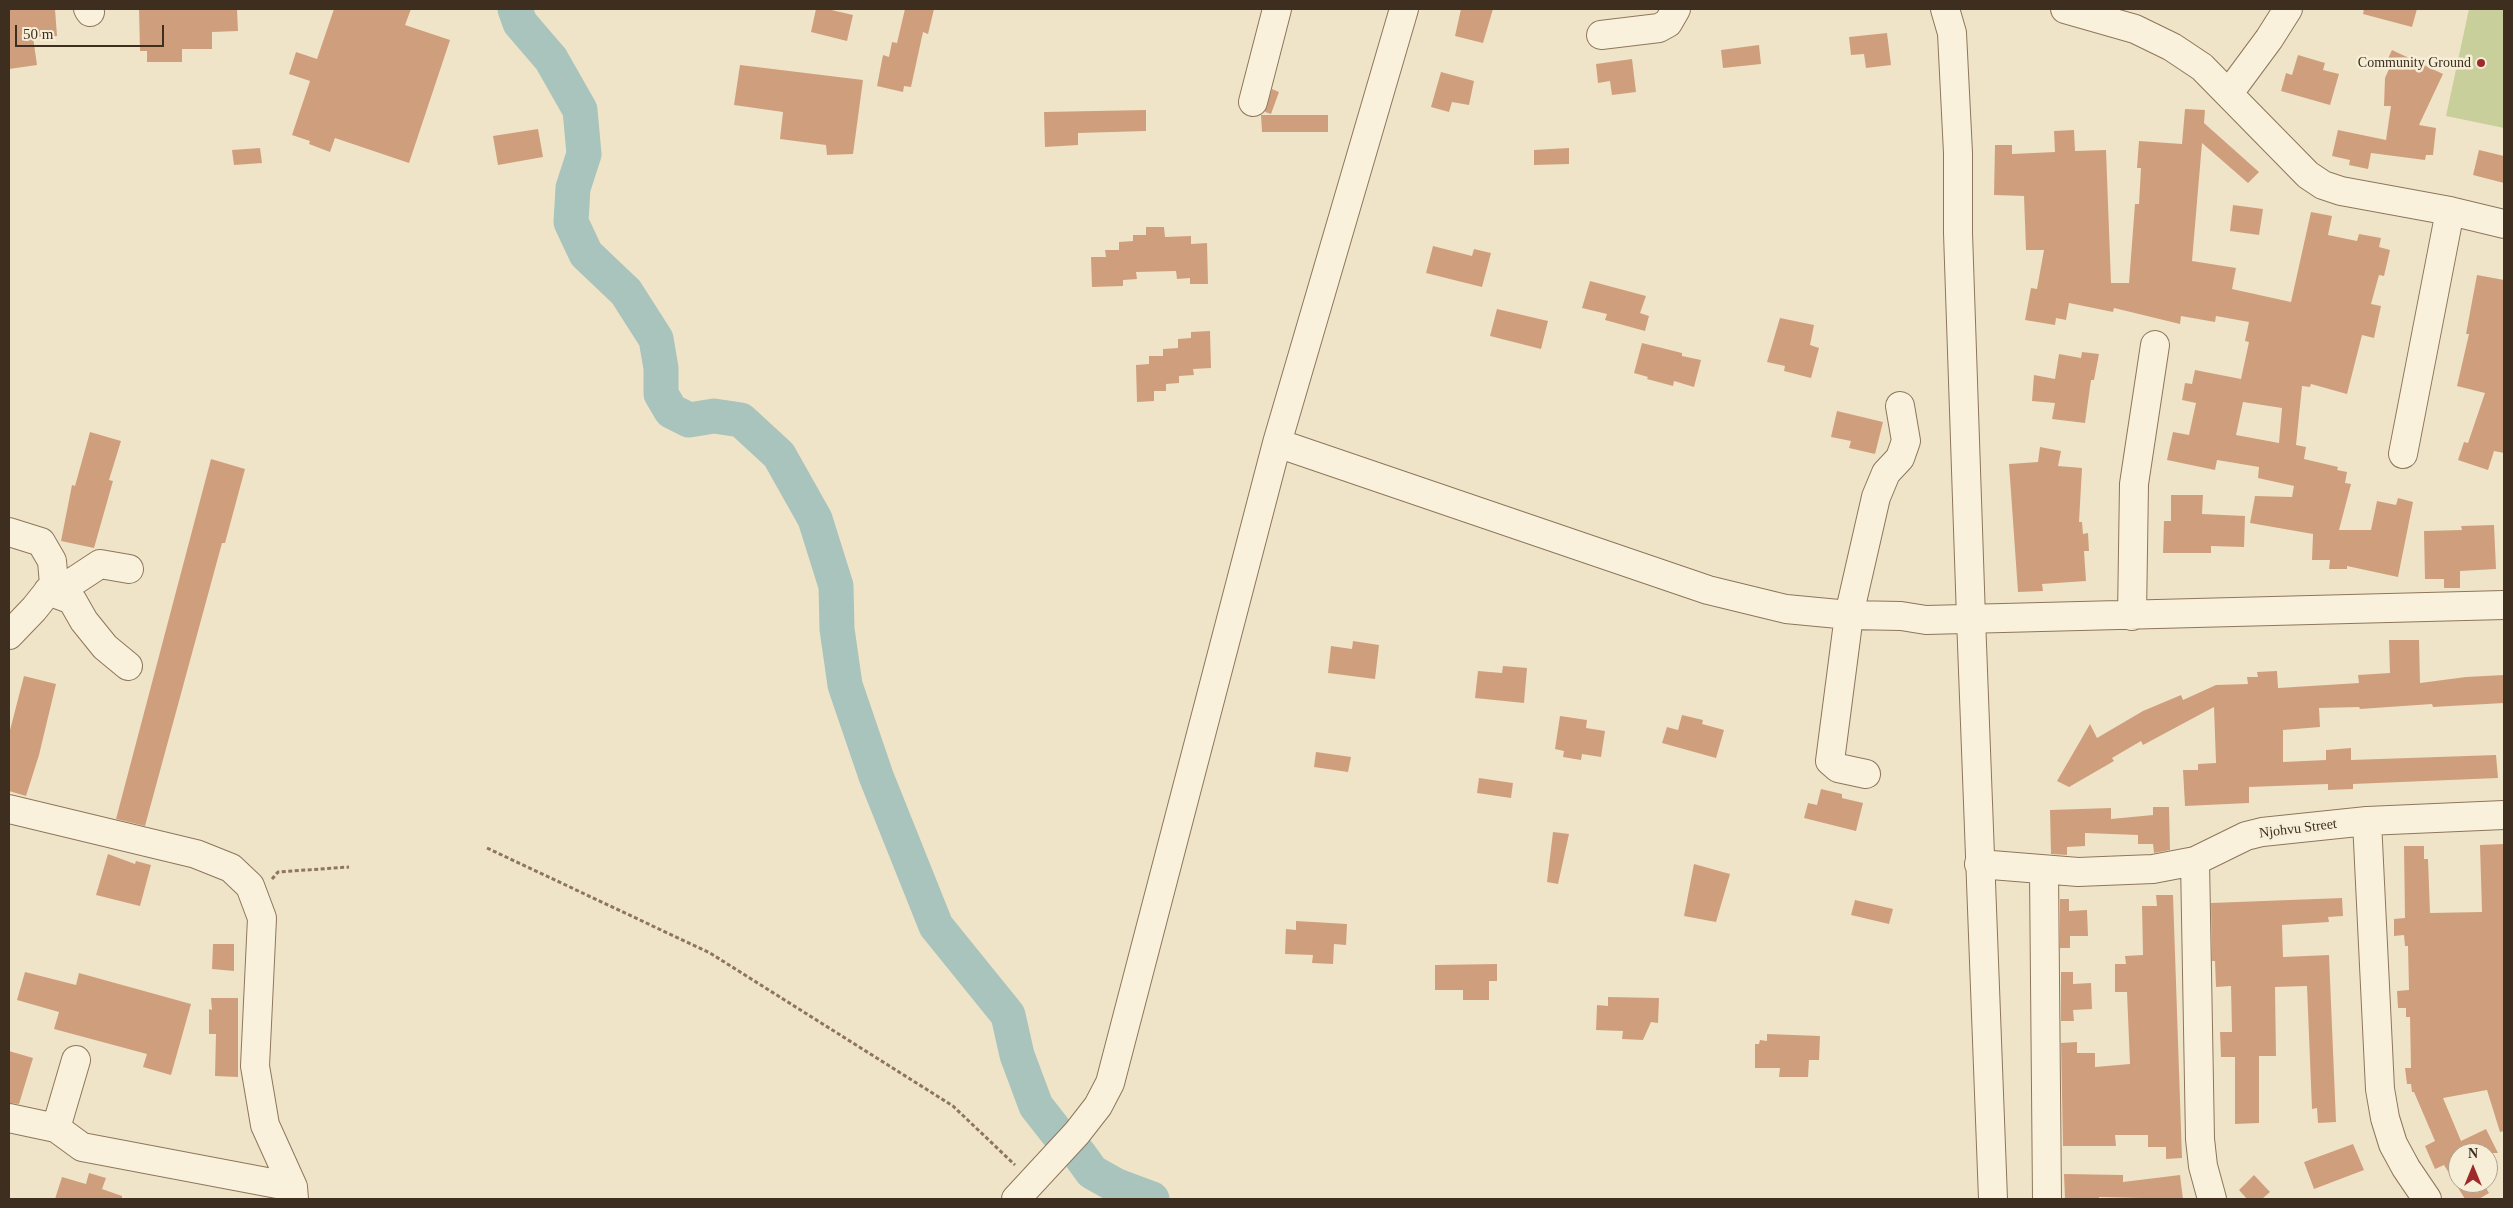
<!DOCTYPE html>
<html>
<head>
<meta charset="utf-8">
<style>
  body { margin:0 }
  #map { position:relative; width:2513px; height:1208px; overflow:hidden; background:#f0e4c8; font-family:Georgia,serif }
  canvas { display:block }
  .frame { position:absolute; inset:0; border:10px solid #3d2e20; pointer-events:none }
  .north { position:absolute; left:2448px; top:1143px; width:50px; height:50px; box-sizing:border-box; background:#f7eed8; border:1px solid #ada18e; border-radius:50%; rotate:0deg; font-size:14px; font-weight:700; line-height:20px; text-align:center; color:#3d2e20 }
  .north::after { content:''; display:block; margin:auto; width:18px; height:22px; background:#9e2a2b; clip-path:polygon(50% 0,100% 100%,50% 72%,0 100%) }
  .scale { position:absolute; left:15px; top:25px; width:149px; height:22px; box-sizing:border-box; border:2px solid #3d2e20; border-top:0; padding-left:6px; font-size:15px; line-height:18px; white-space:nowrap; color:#3d2e20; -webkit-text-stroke:4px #f7eed8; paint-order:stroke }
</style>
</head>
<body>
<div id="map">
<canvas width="2513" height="1208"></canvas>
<div class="frame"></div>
<div class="north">N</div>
<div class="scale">50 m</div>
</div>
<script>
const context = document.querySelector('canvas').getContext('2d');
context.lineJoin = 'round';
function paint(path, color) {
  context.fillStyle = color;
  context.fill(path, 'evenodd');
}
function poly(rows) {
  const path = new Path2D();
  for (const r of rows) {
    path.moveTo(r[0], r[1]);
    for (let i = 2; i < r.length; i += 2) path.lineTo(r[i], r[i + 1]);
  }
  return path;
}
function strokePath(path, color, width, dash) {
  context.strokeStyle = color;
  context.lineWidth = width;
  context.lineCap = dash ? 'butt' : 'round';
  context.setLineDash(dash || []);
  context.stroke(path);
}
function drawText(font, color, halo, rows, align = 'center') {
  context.font = font + ' Georgia,serif';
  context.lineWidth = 5;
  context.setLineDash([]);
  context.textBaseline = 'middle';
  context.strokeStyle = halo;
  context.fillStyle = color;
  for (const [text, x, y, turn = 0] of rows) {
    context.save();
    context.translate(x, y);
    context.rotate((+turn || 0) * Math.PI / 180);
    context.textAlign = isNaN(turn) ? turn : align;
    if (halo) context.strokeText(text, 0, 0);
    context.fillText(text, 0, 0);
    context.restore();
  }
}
const green = poly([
  [2469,9,2504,9,2504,128,2446,116]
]);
const river = poly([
  [515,9,520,23,551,59,580,110,584,154,573,188,571,222,586,254,626,292,656,339,661,368,661,394,671,411,689,420,714,416,741,420,779,455,815,519,836,586,837,629,845,685,876,776,936,926,1008,1015,1017,1055,1036,1106,1058,1134],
  [1079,1154,1092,1172,1117,1186,1152,1199]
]);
const building = poly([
  [9,9,55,9,57,36,33,37,37,65,9,69],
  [139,9,237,9,238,31,212,32,212,49,182,49,182,62,147,62,147,51,140,51],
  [334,9,411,9,405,25,450,40,409,163,335,138,330,152,309,144,310,141,292,135,310,81,289,74,296,52,317,59],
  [816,9,827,9,853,15,847,41,811,32],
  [905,9,934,9,928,34,923,32,911,87,904,86,903,92,877,86,883,55,889,57,892,42,897,43],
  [1461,9,1493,9,1483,43,1455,36],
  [2364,9,2417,9,2412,27,2363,14],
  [1887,33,1891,65,1866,68,1864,54,1851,55,1849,37],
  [1759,45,1761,64,1723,68,1721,50],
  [2392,50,2443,74,2419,125,2436,128,2433,155,2426,155,2425,160,2371,153,2368,169,2349,165,2350,160,2332,156,2338,130,2386,140,2391,106,2384,106,2385,78,2389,69,2384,67],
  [2298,55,2325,63,2323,70,2339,74,2330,105,2281,91,2286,73,2292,75],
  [1632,59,1636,92,1612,95,1610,81,1598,83,1596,64],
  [740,65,863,80,853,154,827,155,826,145,780,139,783,112,734,105],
  [1441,72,1474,81,1469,105,1452,102,1449,112,1431,107],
  [1272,89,1279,92,1271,114,1265,112],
  [2185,109,2205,110,2204,123,2259,172,2248,183,2202,143,2192,261,2236,268,2232,289,2291,302,2311,212,2332,216,2328,235,2357,241,2359,234,2381,238,2379,247,2390,250,2384,276,2379,275,2371,304,2381,306,2374,338,2362,335,2347,394,2311,384,2310,387,2302,386,2296,445,2306,447,2304,459,2338,467,2337,470,2347,472,2345,483,2351,484,2339,530,2371,530,2377,501,2396,505,2398,498,2413,502,2398,577,2347,566,2347,569,2329,569,2330,560,2312,560,2313,534,2250,523,2255,496,2292,497,2294,486,2258,478,2259,467,2217,460,2215,470,2167,460,2173,432,2189,435,2196,403,2182,400,2185,383,2192,384,2195,370,2241,379,2249,342,2245,341,2249,322,2216,316,2215,322,2181,316,2180,324,2114,308,2113,312,2069,303,2066,320,2056,318,2055,325,2025,320,2031,288,2037,289,2044,250,2026,250,2024,196,1994,195,1995,145,2012,145,2012,154,2055,152,2054,131,2074,130,2075,151,2106,150,2111,283,2129,283,2135,204,2139,204,2141,168,2137,168,2139,141,2182,144],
  [2243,402,2282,408,2279,443,2236,435],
  [1146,110,1146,131,1078,133,1078,145,1045,147,1044,112],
  [1261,115,1328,115,1328,132,1262,132],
  [538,129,543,157,498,165,493,136],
  [260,148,262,163,234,165,232,150],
  [1569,148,1569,164,1534,165,1534,150],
  [2479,150,2504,156,2504,183,2473,175],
  [2233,205,2263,209,2259,235,2230,231],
  [1146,227,1164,227,1165,237,1191,236,1191,244,1207,243,1208,284,1190,284,1190,278,1177,279,1176,271,1136,272,1137,279,1123,280,1123,286,1092,287,1091,257,1106,257,1105,250,1119,250,1119,242,1133,241,1133,235,1146,235],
  [1433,246,1472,256,1474,249,1491,253,1482,287,1426,273],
  [2477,275,2504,280,2504,453,2494,451,2488,470,2458,460,2464,442,2468,443,2485,393,2457,386,2469,334,2466,334],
  [1590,281,1646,296,1640,313,1649,316,1645,331,1605,320,1607,314,1582,308],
  [1497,309,1548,321,1541,349,1490,336],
  [1780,318,1814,325,1810,345,1819,348,1811,378,1784,371,1785,366,1767,362],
  [1210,331,1211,368,1193,369,1194,375,1179,376,1179,383,1166,384,1166,391,1154,391,1154,401,1137,402,1136,365,1149,364,1149,356,1163,356,1163,349,1178,348,1178,339,1191,338,1191,332],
  [1642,343,1682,353,1682,356,1701,360,1694,387,1674,381,1673,386,1647,379,1648,377,1634,373],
  [2082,352,2099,354,2094,380,2091,380,2085,423,2052,419,2055,403,2032,401,2034,375,2055,379,2059,354,2081,358],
  [1837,411,1883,422,1875,454,1849,448,1851,441,1831,437],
  [90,432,121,441,109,480,113,481,94,548,61,541,72,485,75,486],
  [2040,447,2061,451,2058,466,2082,468,2079,522,2082,522,2083,534,2088,533,2089,551,2084,551,2086,581,2042,584,2043,591,2018,592,2009,464,2038,462],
  [211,459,245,469,225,543,222,543,145,826,116,819],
  [2171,495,2203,495,2202,514,2245,516,2244,547,2211,546,2211,553,2163,553,2164,521,2171,521],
  [2494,525,2496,569,2460,571,2460,588,2444,588,2444,579,2425,579,2424,531,2462,530,2461,526],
  [2389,640,2419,640,2420,683,2466,677,2504,675,2504,703,2433,707,2432,704,2360,709,2359,707,2319,708,2320,727,2283,730,2283,762,2326,760,2326,750,2351,748,2351,760,2496,755,2498,778,2353,784,2353,789,2328,790,2328,784,2249,787,2249,803,2185,806,2183,770,2198,770,2198,764,2216,763,2214,707,2143,745,2141,741,2112,758,2114,761,2069,787,2057,781,2090,724,2097,738,2143,711,2181,695,2183,700,2216,685,2248,684,2247,677,2258,677,2257,672,2277,671,2278,688,2359,683,2358,675,2390,673],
  [1353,641,1379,645,1375,679,1328,673,1331,646,1352,649],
  [1503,666,1527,668,1524,703,1475,698,1478,671,1502,673],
  [24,676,56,684,39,755,26,796,9,791,9,734],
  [1682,715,1703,720,1702,724,1724,730,1716,758,1662,743,1667,727,1678,730],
  [1560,716,1587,720,1586,728,1605,731,1601,757,1582,754,1581,760,1563,757,1564,751,1555,749],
  [1316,752,1351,757,1348,772,1314,767],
  [1479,778,1513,783,1511,798,1477,793],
  [1821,789,1842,794,1842,798,1863,803,1856,831,1804,818,1808,803,1817,805],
  [2153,807,2169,807,2170,850,2154,853,2153,844,2138,844,2138,835,2085,833,2085,846,2067,847,2067,855,2051,854,2050,810,2111,808,2111,819,2153,815],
  [1553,832,1569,834,1558,884,1547,882],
  [2504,844,2504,1131,2500,1132,2487,1090,2443,1098,2461,1141,2486,1129,2498,1153,2458,1153,2458,1183,2483,1183,2489,1193,2479,1199,2465,1199,2444,1165,2435,1169,2425,1146,2435,1141,2414,1092,2412,1092,2411,1084,2407,1084,2405,1068,2411,1068,2410,1017,2406,1017,2406,1008,2398,1008,2397,991,2409,990,2408,946,2405,946,2404,935,2394,936,2394,919,2405,918,2404,846,2424,846,2424,859,2428,859,2430,913,2482,912,2480,845],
  [108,854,135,864,136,861,151,865,140,906,96,895],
  [1694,864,1730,874,1716,922,1684,916],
  [2156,895,2173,895,2182,1158,2166,1159,2166,1147,2148,1147,2148,1135,2115,1135,2116,1146,2063,1146,2061,1043,2077,1042,2077,1053,2095,1053,2095,1067,2130,1064,2127,992,2115,992,2115,964,2126,964,2125,956,2143,955,2142,906,2157,906],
  [2342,898,2343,916,2328,917,2329,922,2282,925,2283,957,2329,955,2336,1122,2318,1123,2317,1108,2312,1109,2307,986,2275,987,2276,1056,2259,1056,2259,1123,2235,1124,2235,1057,2221,1057,2220,1032,2232,1032,2231,986,2216,987,2215,961,2212,961,2211,903],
  [2060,899,2069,899,2069,911,2087,910,2088,936,2070,936,2070,948,2060,948],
  [1855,900,1893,909,1889,924,1851,915],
  [1296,921,1347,924,1346,945,1334,944,1333,964,1312,963,1313,955,1285,954,1286,929,1296,930],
  [213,944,234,944,234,971,212,969],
  [1497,964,1497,981,1489,981,1489,1000,1463,1000,1463,990,1435,990,1435,965],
  [25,972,76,985,79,973,191,1004,171,1075,143,1067,147,1054,54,1029,59,1012,17,1000],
  [2061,972,2073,972,2073,984,2091,983,2092,1009,2073,1010,2074,1021,2061,1021],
  [1608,997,1659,998,1658,1023,1651,1022,1643,1040,1622,1039,1623,1031,1596,1030,1597,1005,1608,1006],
  [211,998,238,998,238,1077,215,1076,216,1034,209,1034,209,1009,212,1010],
  [1767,1034,1820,1036,1819,1060,1809,1060,1808,1077,1779,1077,1780,1068,1755,1068,1755,1044,1759,1044,1760,1040,1767,1041],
  [9,1051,33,1058,19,1104,9,1103],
  [2353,1144,2364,1170,2314,1189,2304,1162],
  [89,1173,106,1178,102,1189,122,1196,122,1199,55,1199,62,1177,86,1184],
  [2064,1174,2123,1175,2123,1182,2180,1175,2183,1199,2099,1197,2099,1199,2065,1199],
  [2254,1175,2270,1192,2262,1199,2247,1199,2239,1190]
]);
const path = poly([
  [487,848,710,953,953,1106,1015,1165],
  [272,879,278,872,349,867]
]);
const minor = poly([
  [88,9,90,12],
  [1945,9,1952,33,1958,153,1958,233,1971,618,1993,1199],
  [2065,9,2135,29,2172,47,2202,67,2308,175,2323,185,2341,191,2450,211,2504,224],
  [1601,35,1659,28,1668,23,1676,9],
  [2229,93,2269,39,2288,9],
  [1253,102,1277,9],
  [1277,443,1708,590,1786,609,1849,615,1901,616,1926,620,2504,605],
  [2403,454,2450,211],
  [9,532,41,542,52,561,54,584,34,609,9,635],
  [48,591,72,600,84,621,105,647,128,666],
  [48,591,71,583,100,564,129,569],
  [2132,616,2134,484,2155,345],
  [1866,774,1838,768,1830,761,1849,615,1876,497,1886,473,1900,458,1906,441,1900,406],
  [9,809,196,854,231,868,250,886,262,918,255,1066,265,1125,293,1187,294,1199],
  [2367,821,2380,1089,2385,1118,2393,1144,2406,1168,2427,1199],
  [2195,861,2200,1139,2203,1166,2212,1199],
  [1979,864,2078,872,2153,869,2195,861,2246,836,2262,832,2367,821,2504,815],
  [2044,871,2047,1199],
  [9,1118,56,1128,82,1147,293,1187],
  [56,1128,76,1060],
  [1016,1199,1077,1133,1098,1106,1110,1083,1277,443,1404,9]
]);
const markers = [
  [2481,63,5,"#9e2a2b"]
];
const poiNames = [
  ["Community Ground",2471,63]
];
const streetNames = [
  ["Njohvu Street",2298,829,-7]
];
paint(green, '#c9cf9b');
strokePath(river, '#a9c4bc', 35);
paint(building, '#cf9f7d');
strokePath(minor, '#8d765c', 30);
strokePath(path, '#8d765c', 3, [4, 2.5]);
strokePath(minor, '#faf1dc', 28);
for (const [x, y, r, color] of markers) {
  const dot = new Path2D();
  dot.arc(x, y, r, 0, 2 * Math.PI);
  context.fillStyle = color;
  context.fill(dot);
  strokePath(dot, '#f7eed8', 2);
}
drawText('14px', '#3d2e20', '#f7eed8', poiNames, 'right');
drawText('14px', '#3d2e20', '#f7eed8', streetNames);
</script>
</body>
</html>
